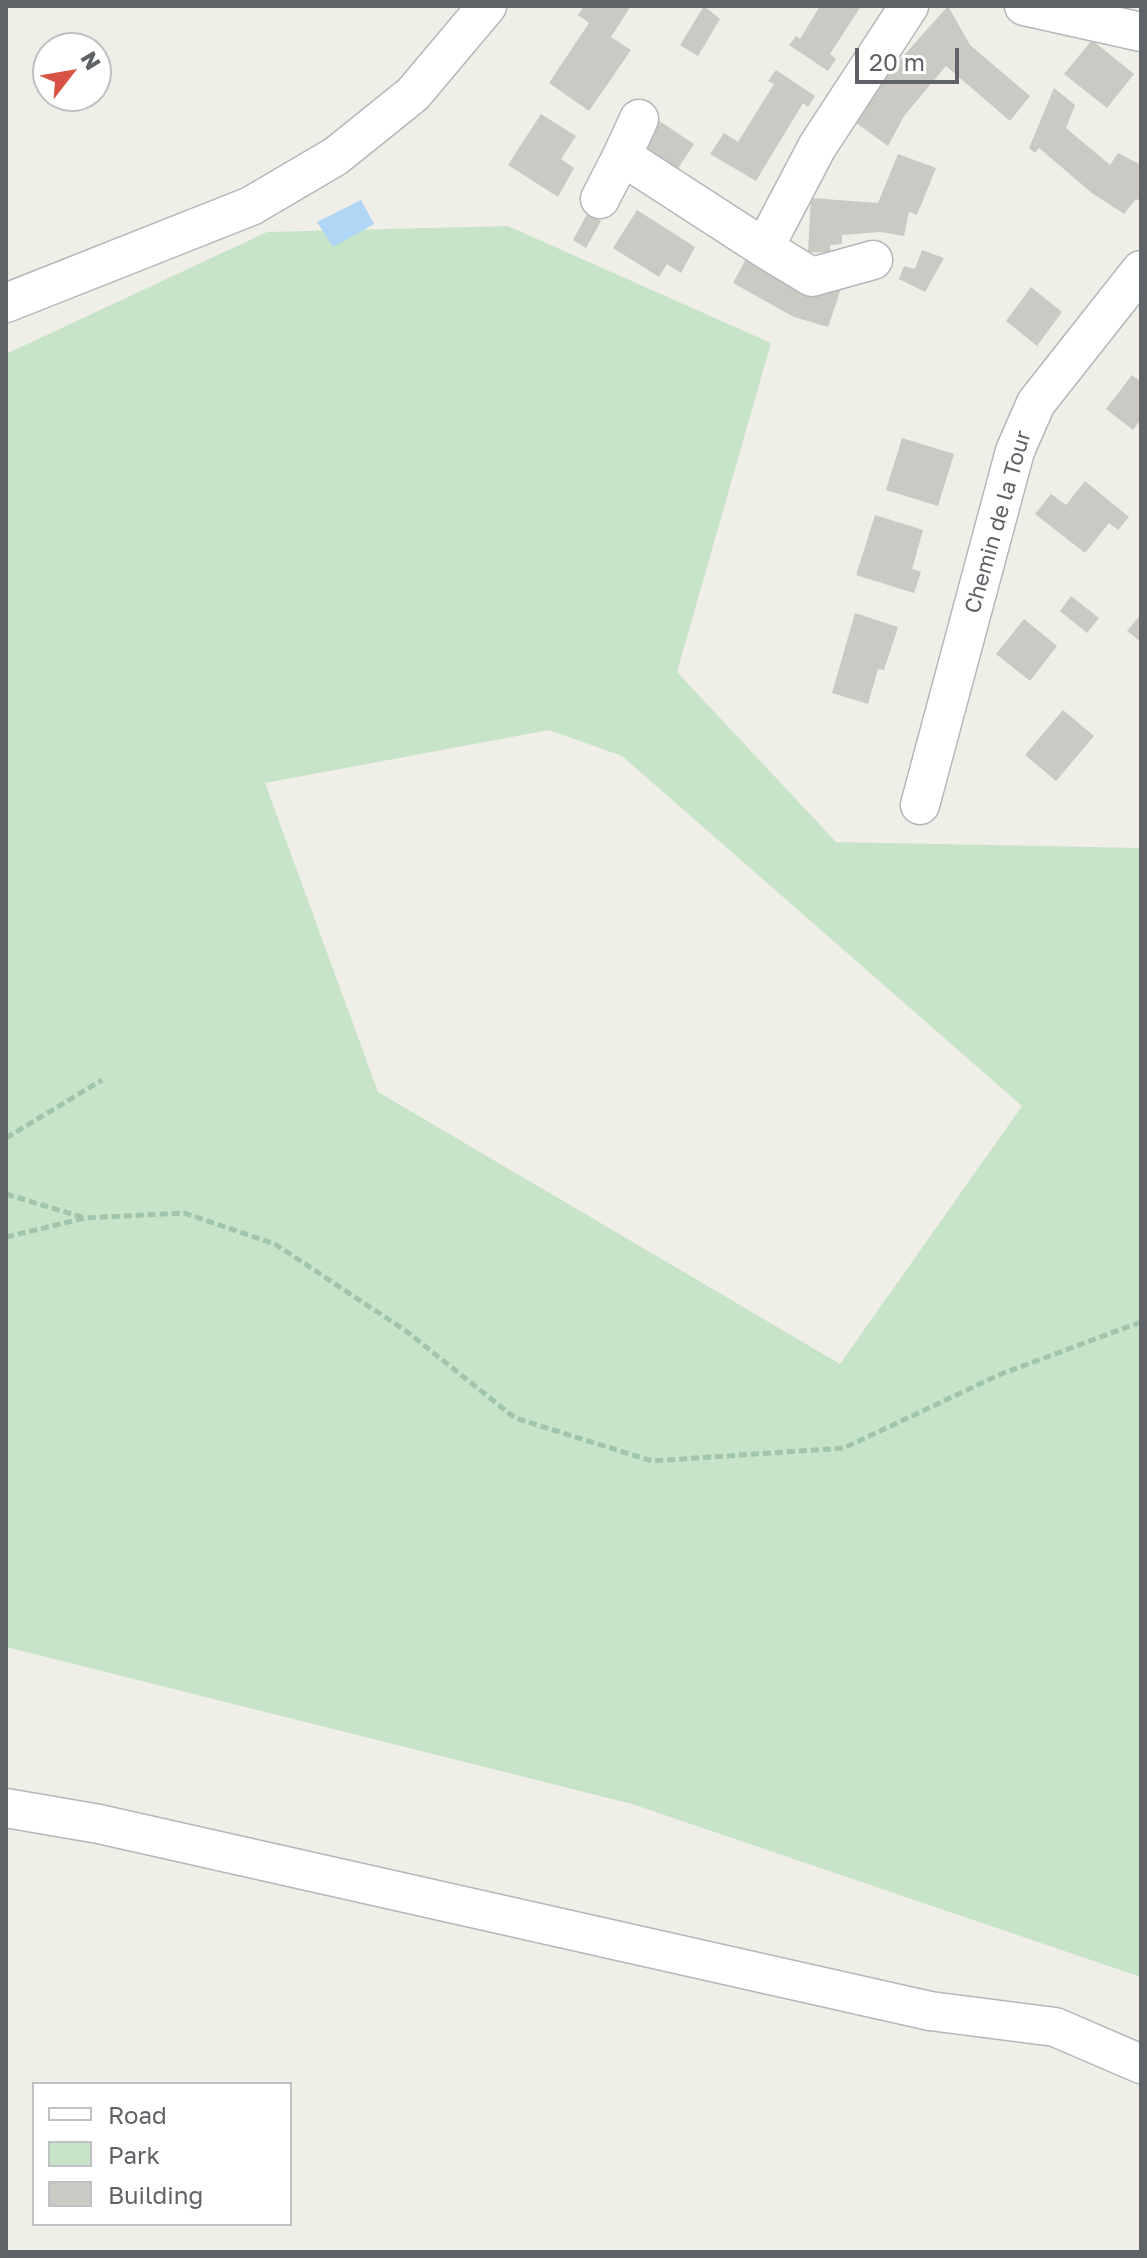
<!DOCTYPE html>
<html>
<head>
<meta charset="utf-8">
<style>
  body { margin:0 }
  #map { position:relative; width:1147px; height:2258px; overflow:hidden; background:#efeee7; font-family:"Golos Text",sans-serif }
  canvas { display:block }
  .frame { position:absolute; inset:0; border:8px solid #5f6266; pointer-events:none }
  .legend { position:absolute; left:32px; top:2082px; width:260px; height:144px; box-sizing:border-box; background:#fff; border:2px solid #bfc0c2; margin:0; padding:10px 14px; list-style:none; font-size:24px; color:#5f6266 }
  .legend li { display:flex; align-items:center; gap:16px; height:40px }
  .legend b { width:40px; border:2px solid #bfc0c2 }
  .north { position:absolute; left:32px; top:32px; width:80px; height:80px; box-sizing:border-box; background:#fff; border:2px solid #bfc0c2; border-radius:50%; rotate:59deg; font-size:22px; font-weight:700; line-height:32px; text-align:center; color:#5f6266 }
  .north::after { content:''; display:block; margin:auto; width:28px; height:36px; background:#d75445; clip-path:polygon(50% 0,100% 100%,50% 72%,0 100%) }
  .scale { position:absolute; left:855px; top:48px; width:104px; height:36px; box-sizing:border-box; border:4px solid #5f6266; border-top:0; padding-left:10px; font-size:24px; line-height:28px; white-space:nowrap; color:#5f6266; -webkit-text-stroke:6px #fff; paint-order:stroke }
</style>
</head>
<body>
<div id="map">
<canvas width="1147" height="2258"></canvas>
<div class="frame"></div>
<ul class="legend">
<li><b style="height:10px;background:#fff"></b>Road</li>
<li><b style="height:22px;background:#c7e4c8"></b>Park</li>
<li><b style="height:22px;background:#cbc9c4"></b>Building</li>
</ul>
<div class="north">N</div>
<div class="scale">20 m</div>
</div>
<script>
const context = document.querySelector('canvas').getContext('2d');
context.lineJoin = 'round';
function paint(path, color) {
  context.fillStyle = color;
  context.fill(path, 'evenodd');
}
function poly(rows) {
  const path = new Path2D();
  for (const r of rows) {
    path.moveTo(r[0], r[1]);
    for (let i = 2; i < r.length; i += 2) path.lineTo(r[i], r[i + 1]);
  }
  return path;
}
function strokePath(path, color, width, dash) {
  context.strokeStyle = color;
  context.lineWidth = width;
  context.lineCap = dash ? 'butt' : 'round';
  context.setLineDash(dash || []);
  context.stroke(path);
}
function drawText(font, color, halo, rows, align = 'center') {
  context.font = font + ' "Golos Text",sans-serif';
  context.lineWidth = 6;
  context.setLineDash([]);
  context.textBaseline = 'middle';
  context.strokeStyle = halo;
  context.fillStyle = color;
  for (const [text, x, y, turn = 0] of rows) {
    context.save();
    context.translate(x, y);
    context.rotate((+turn || 0) * Math.PI / 180);
    context.textAlign = isNaN(turn) ? turn : align;
    if (halo) context.strokeText(text, 0, 0);
    context.fillText(text, 0, 0);
    context.restore();
  }
}
const green = poly([
  [508,226,771,343,677,672,836,842,1141,848,1141,1977,632,1804,6,1647,6,354,267,232],
  [549,730,622,756,1022,1106,840,1364,378,1092,265,783]
]);
const water = poly([
  [361,200,374,224,333,247,317,222]
]);
const building = poly([
  [584,6,631,6,611,37,631,50,589,111,549,83,589,23,578,15],
  [704,6,720,19,698,56,680,45],
  [820,6,861,6,830,54,836,59,828,71,789,45,796,36,800,39],
  [948,6,970,45,1030,96,1010,121,946,66,904,116,888,146,856,123,888,73],
  [1092,40,1134,74,1107,108,1064,74],
  [776,70,815,96,808,107,803,103,756,181,710,154,724,133,738,142,774,84,768,81],
  [1054,88,1075,105,1066,128,1110,165,1118,153,1141,165,1141,202,1136,199,1124,214,1092,193,1039,148,1035,153,1029,148],
  [541,114,576,136,561,159,574,168,558,197,508,165],
  [658,120,694,144,673,176,638,153],
  [898,154,936,168,917,215,909,212,904,236,881,232,842,235,842,244,830,245,831,253,808,252,811,198,878,203],
  [637,210,695,247,681,273,667,264,659,277,613,248],
  [587,214,601,221,586,248,573,240],
  [922,250,944,258,925,292,899,279,904,266,915,269],
  [747,257,842,286,828,327,794,317,733,283],
  [1031,287,1062,312,1037,346,1006,321],
  [1132,375,1141,382,1141,419,1133,430,1106,409],
  [902,438,954,454,938,506,886,490],
  [1085,481,1129,517,1118,530,1109,523,1085,553,1035,514,1051,494,1066,505],
  [875,515,923,530,912,569,921,572,914,593,856,575],
  [1071,596,1099,618,1087,633,1060,611],
  [855,613,898,627,884,670,878,669,868,704,832,693],
  [1141,614,1141,642,1127,631],
  [1024,619,1057,646,1030,681,996,654],
  [1063,710,1094,736,1056,781,1025,755]
]);
const path = poly([
  [6,1138,102,1080],
  [6,1194,85,1218],
  [6,1237,85,1218,184,1213,275,1244,406,1331,515,1418,652,1461,844,1448,1001,1374,1141,1322]
]);
const minor = poly([
  [1024,6,1141,32],
  [639,119,622,156,764,248,817,147,909,6],
  [600,199,622,156],
  [764,248,812,277,873,260],
  [6,303,251,206,336,156,413,94,487,6],
  [920,805,1015,451,1036,403,1141,270],
  [6,1808,99,1824,930,2011,1055,2027,1141,2064]
]);
const streetNames = [
  ["Chemin de la Tour",998,522,-74]
];
paint(green, '#c7e4c8');
paint(water, '#b0d6f6');
paint(building, '#cbc9c4');
strokePath(minor, '#b4b7ba', 41);
strokePath(path, '#a0c4ac', 5, [8, 4]);
strokePath(minor, '#fff', 38);
drawText('22px', '#5f6266', '#fff', streetNames);
</script>
</body>
</html>
